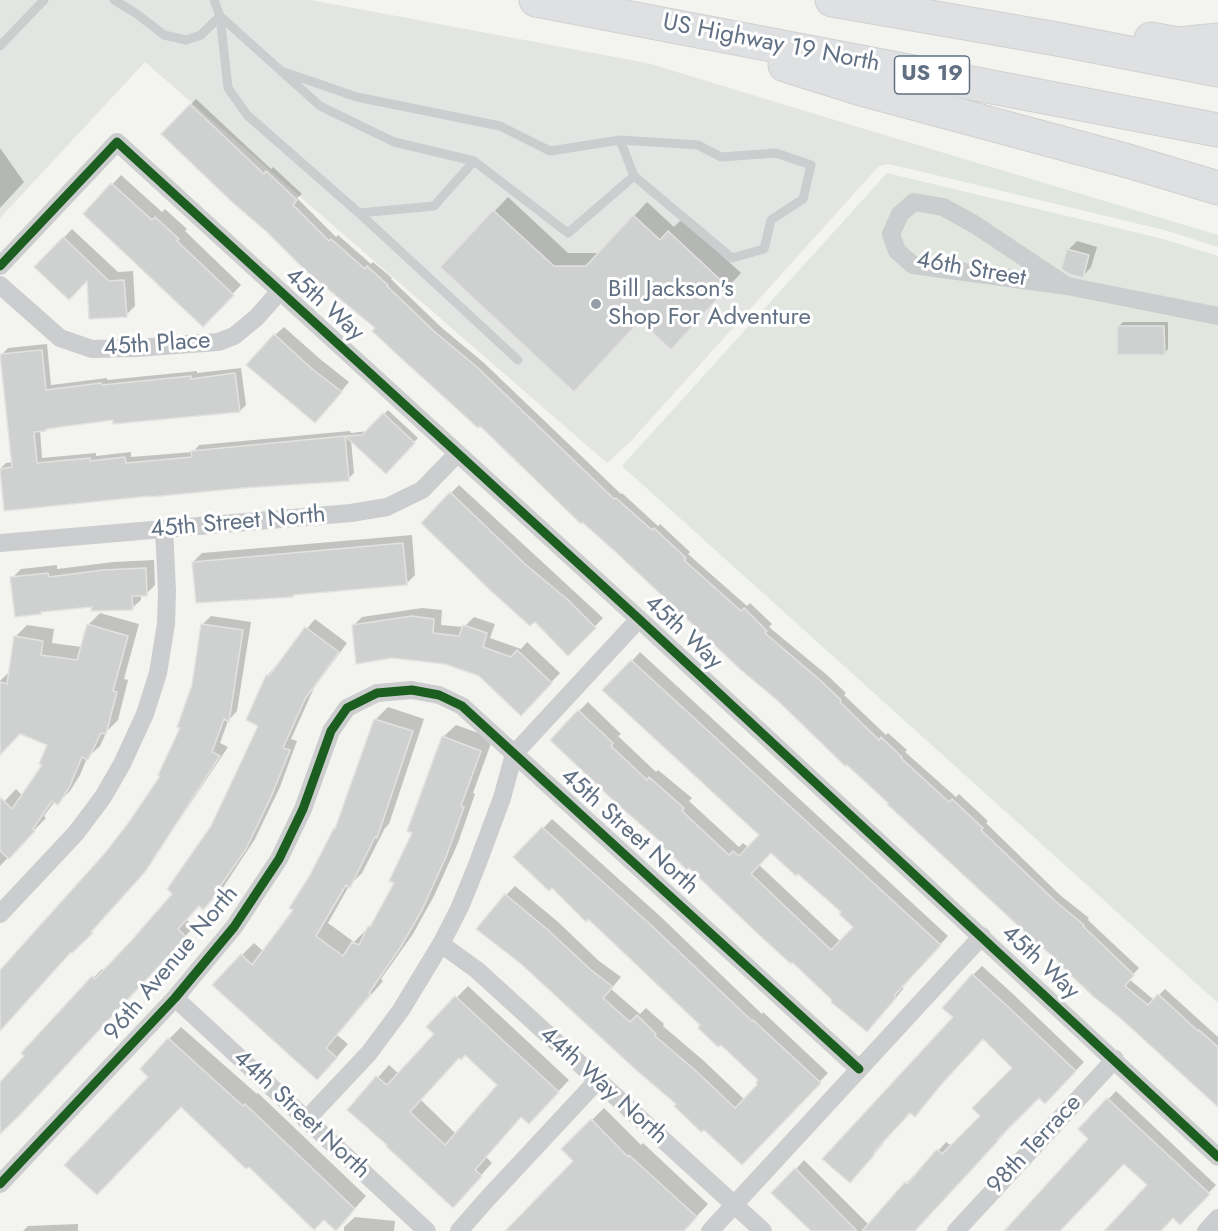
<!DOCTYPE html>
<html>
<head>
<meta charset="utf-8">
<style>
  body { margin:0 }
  canvas { display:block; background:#f3f3f0 }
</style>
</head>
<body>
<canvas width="1218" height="1231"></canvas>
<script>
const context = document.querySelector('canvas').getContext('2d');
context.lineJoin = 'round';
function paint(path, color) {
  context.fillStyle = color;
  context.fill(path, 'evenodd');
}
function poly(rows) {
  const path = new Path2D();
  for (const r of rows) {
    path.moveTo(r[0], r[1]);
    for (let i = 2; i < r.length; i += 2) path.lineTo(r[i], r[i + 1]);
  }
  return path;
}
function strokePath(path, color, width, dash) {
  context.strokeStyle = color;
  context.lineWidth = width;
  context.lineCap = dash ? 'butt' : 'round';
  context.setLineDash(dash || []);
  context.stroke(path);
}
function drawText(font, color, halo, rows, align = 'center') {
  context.font = font + ' Jost,sans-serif';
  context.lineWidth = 6;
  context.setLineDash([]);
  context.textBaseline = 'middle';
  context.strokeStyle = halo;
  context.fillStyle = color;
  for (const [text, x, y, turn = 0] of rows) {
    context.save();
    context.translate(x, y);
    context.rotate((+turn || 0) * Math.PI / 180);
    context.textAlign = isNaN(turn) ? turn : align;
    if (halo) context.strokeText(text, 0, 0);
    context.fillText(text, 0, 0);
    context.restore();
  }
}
const built = poly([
  [0,0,311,0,647,63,944,153,923,172,888,164,879,166,631,441,607,463,145,62,0,218]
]);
const green = poly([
  [944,153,1218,235,1218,247,1164,230,923,172],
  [887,173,1163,239,1218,256,1218,1003,622,466]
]);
const shadow = poly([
  [196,99,271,169,273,167,302,194,297,198,336,237,338,235,371,264,373,262,392,278,391,279,442,328,483,362,621,494,622,493,658,526,660,524,690,552,688,554,747,606,750,603,772,624,769,627,827,675,846,693,844,695,886,735,888,733,907,750,905,752,956,797,959,794,988,821,986,823,1060,895,1089,918,1088,920,1139,968,1129,979,1154,1000,1165,989,1218,1037,1218,1105,377,328,163,134],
  [0,148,24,182,0,208],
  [121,175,162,212,165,209,187,229,185,231,241,285,212,316,85,214],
  [508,197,568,253,600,253,647,202,674,227,682,219,741,273,684,334,641,319,442,267],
  [72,229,118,272,133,271,135,306,126,315,88,278,36,267],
  [1077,241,1097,247,1091,267,1083,276,1068,250],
  [1123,322,1168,322,1168,349,1164,353,1119,326],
  [284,327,320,359,349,382,324,412,275,335],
  [47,344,51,385,107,378,107,380,197,371,197,373,241,368,246,405,240,411,114,419,49,427,46,430,40,430,42,458,96,453,96,456,131,452,131,457,193,452,199,445,350,431,351,433,368,431,388,410,418,438,386,472,351,440,354,473,348,479,0,469,6,463,13,462,2,354,8,348],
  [459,485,603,618,568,654,535,620,451,493],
  [412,535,415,575,406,584,295,593,293,596,193,562,202,553],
  [154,560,155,585,146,594,141,595,141,600,132,608,94,606,12,578,21,569,57,565,57,569,113,562],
  [422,608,442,610,441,625,464,627,474,617,495,624,490,638,521,649,527,642,560,673,530,705,479,675,353,626,362,617],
  [100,613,139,624,124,679,128,680,118,720,107,731,100,746,87,758,80,775,70,791,58,803,55,801,44,816,46,818,0,866,0,806,16,789,23,796,44,764,49,744,20,732,0,754,0,681,10,671,15,637,27,625,54,629,52,643,82,647,88,625],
  [211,616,251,622,237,711,228,721,220,743,228,747,147,869,99,922,100,923,72,951,71,950,0,1029,0,970,75,891,130,823,162,775,182,727,193,686,202,625],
  [315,619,347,643,314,688,291,739,297,741,280,787,255,839,224,886,212,899,199,904,186,919,194,927,0,1132,0,1085,26,1056,57,1016,102,969,105,971,174,894,212,827,260,726,267,676],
  [640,652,948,936,901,987,904,988,876,1021,834,1000,579,711,588,702,621,734,618,736,656,772,658,770,692,798,689,801,739,847,743,843,749,848,762,835,632,661],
  [771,851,843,912,855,927,841,942,758,864],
  [388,707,424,719,389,824,385,828,362,873,349,886,328,923,354,942,374,922,396,883,443,737,456,725,493,738,473,793,475,794,458,843,434,896,413,934,381,979,383,981,337,1035,348,1044,329,1066,242,955,254,943,264,952,295,909,338,826,376,719],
  [552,819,661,917,762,1014,763,1012,828,1073,742,1163,678,1104,506,895,515,886,557,921,599,961,621,977,611,989,640,1014,646,1008,664,1024,663,1026,704,1061,745,1100,759,1085,761,1080,588,917,516,857],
  [982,966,1013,994,1084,1062,1054,1093,1039,1095,1004,1130,1006,1132,914,1231,813,1231,796,1169,804,1160,869,1225,906,1183,915,1174,916,1175,946,1142,952,1146,982,1116,1014,1068,984,1037,911,1111,882,1143,883,1144,858,1172,955,1017,973,975],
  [468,986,569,1080,540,1111,521,1116,486,1157,492,1163,464,1194,389,1145,349,1110,389,1065,399,1074,436,1034,428,1027],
  [465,1053,499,1085,456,1134,421,1100,460,1056],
  [181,1027,257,1094,258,1093,366,1196,348,1216,249,1165,150,1077,169,1039],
  [1116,1091,1216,1185,1180,1223,1173,1217,1160,1231,1106,1231,1149,1185,1124,1162,1057,1231,1006,1231,1091,1139,1080,1129],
  [604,1108,641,1145,643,1143,708,1204,683,1231,508,1231,575,1161,563,1149],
  [355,1217,395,1221,394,1231,344,1231,344,1227],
  [78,1224,78,1231,23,1231,28,1226]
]);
const building = poly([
  [190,104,264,174,266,171,297,200,293,205,329,241,331,239,365,269,367,266,388,285,387,286,436,333,477,367,614,499,616,498,652,530,654,528,686,558,684,560,741,611,744,608,767,631,765,633,821,681,841,700,840,702,879,740,881,737,902,757,901,758,949,802,952,799,983,828,981,830,1054,900,1084,925,1083,926,1134,975,1125,986,1148,1005,1158,994,1198,1031,1199,1030,1218,1047,1218,1107,1119,1017,1094,997,1058,963,1059,962,1026,933,887,804,888,803,847,765,845,766,777,700,741,670,620,556,582,522,581,524,480,426,478,428,402,359,372,331,375,328,305,270,267,232,231,201,161,134,190,104],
  [111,183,152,220,155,217,179,239,177,241,234,295,203,327,83,214,111,183],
  [493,210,554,266,586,266,633,215,660,240,668,231,728,287,671,350,640,321,574,392,440,267,493,210],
  [63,237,109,281,124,280,127,317,89,319,87,281,69,300,34,267,63,237],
  [1067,249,1089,255,1083,278,1069,274,1061,269,1067,249],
  [1117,326,1164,326,1165,355,1117,355,1117,326],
  [274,334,311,368,342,392,315,423,246,365,274,334],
  [42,350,46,390,101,383,102,385,191,376,191,379,235,373,240,412,113,424,113,420,46,429,46,431,34,432,37,463,90,458,90,461,125,457,126,463,192,457,191,451,345,436,349,481,243,488,150,497,150,496,4,511,0,469,12,467,0,354,42,350],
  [383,413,415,443,386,474,345,436,362,435,383,413],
  [450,492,525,564,567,599,596,628,568,656,535,622,530,626,491,591,421,523,450,492],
  [403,543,407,585,293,595,293,597,196,603,192,562,403,543],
  [146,568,147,596,132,596,133,610,91,611,92,607,41,612,41,614,15,617,10,577,48,573,49,577,103,570,146,568],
  [412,616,434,619,433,633,459,636,463,625,487,633,483,647,511,657,517,650,552,683,521,716,479,676,445,664,392,658,356,664,352,625,412,616],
  [87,624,128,636,113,691,117,692,106,734,101,733,88,760,82,757,69,788,58,805,52,801,33,829,35,831,9,859,0,851,0,797,12,809,42,765,39,764,47,745,20,734,0,755,0,682,7,684,14,636,43,641,41,655,77,660,87,624],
  [201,624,243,630,229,722,224,719,212,752,220,756,145,872,91,932,93,933,72,953,71,952,0,1031,0,970,105,853,129,822,160,776,158,775,180,728,177,727,192,685,201,624],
  [305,627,339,652,305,699,283,748,290,750,271,797,246,849,215,894,216,895,203,910,199,906,178,929,186,937,20,1115,0,1134,0,1082,24,1056,21,1053,92,976,95,979,131,941,172,894,167,889,211,826,258,726,246,720,266,675,269,676,305,627],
  [631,660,941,945,894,996,896,998,867,1032,831,1002,832,1000,792,962,791,964,757,933,689,868,687,870,660,844,662,843,616,803,550,740,578,710,613,743,611,746,647,780,649,777,684,808,682,811,729,855,733,851,739,856,759,835,602,690,631,660],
  [771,853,796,876,798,874,841,912,839,914,853,927,831,950,751,874,771,853],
  [374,719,413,731,377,838,375,837,350,888,346,885,316,936,343,956,352,942,359,945,368,926,370,927,394,883,389,881,412,833,407,831,442,736,481,751,461,806,464,807,446,857,422,910,400,948,369,993,371,994,326,1048,337,1058,317,1080,212,985,241,954,252,965,293,910,289,908,310,875,334,828,335,829,374,719],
  [542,827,652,926,752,1021,753,1020,821,1083,742,1165,704,1130,701,1132,674,1106,676,1104,635,1069,520,963,476,929,505,894,548,930,590,969,613,987,603,998,630,1022,637,1015,656,1034,655,1036,695,1070,735,1108,757,1085,756,1083,758,1080,721,1045,718,1047,698,1028,700,1025,588,919,586,922,552,888,549,891,513,857,542,827],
  [972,974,1004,1003,1076,1071,1045,1104,1039,1098,997,1140,998,1141,915,1231,862,1231,905,1182,907,1184,937,1149,942,1154,980,1116,972,1108,1012,1068,983,1039,940,1086,915,1117,910,1113,874,1152,875,1154,850,1183,822,1159,953,1017,942,1008,972,974],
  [455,996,559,1092,529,1124,521,1117,475,1170,482,1176,453,1208,386,1146,387,1145,347,1110,376,1076,387,1085,434,1034,426,1027,455,996],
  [465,1055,497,1085,445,1145,410,1112,459,1058,461,1060,465,1055],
  [168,1038,243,1106,245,1104,355,1209,336,1231,324,1220,314,1230,249,1167,246,1169,181,1107,97,1195,64,1165,148,1077,140,1069,168,1038],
  [1107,1098,1210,1194,1180,1225,1173,1218,1161,1231,1104,1231,1147,1185,1124,1164,1060,1231,1004,1231,1088,1139,1078,1129,1107,1098],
  [591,1119,628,1157,629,1155,697,1217,684,1231,505,1231,573,1161,561,1149,591,1119],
  [795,1168,857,1231,811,1231,771,1193,795,1168]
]);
const service = poly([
  [114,0,137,14,164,35,186,40,201,35,220,16],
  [214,0,220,16,320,106,394,142,474,161,568,233,634,176,620,140,550,151,500,126,357,97,281,71],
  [220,16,228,88,247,115,359,213,434,206,474,161],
  [0,46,44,0],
  [620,140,698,145,721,157,776,153,811,165,803,199,771,220,764,249,732,258,634,176],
  [359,213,518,360]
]);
const minor = poly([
  [0,266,117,142,639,619,1218,1157],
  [0,285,60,338,92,349,136,348,218,342,234,336,256,318,280,291],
  [1067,286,974,224,943,207,914,202,900,214,891,234,897,251,913,265,1067,286,1218,316],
  [0,543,351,513,387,507,422,490,457,454],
  [0,914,76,833,103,797,122,764,145,714,158,673,166,624,167,591,164,529],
  [441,944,477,970,763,1231],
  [175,998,427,1231],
  [306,1120,369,1053,401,1010,441,944,460,907,477,865,502,798,514,754,639,619],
  [0,1184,175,998,234,927,279,859,303,809,331,731,347,708,377,693,412,690,439,695,462,706,859,1069],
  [459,1231,488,1198,597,1081],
  [710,1231,982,936],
  [956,1231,1115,1059],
  [1206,1231,1218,1218]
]);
const motorway = poly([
  [536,0,1218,130],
  [832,0,1057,39,1218,70],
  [1151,39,1178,44,1218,40],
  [785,65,858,88,1128,161,1218,188]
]);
const cycleway = poly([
  [0,266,117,142,639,619,1218,1157],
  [0,1184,175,998,234,927,279,859,303,809,331,731,347,708,377,693,412,690,439,695,462,706,859,1069]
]);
const markers = [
  [596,304,6,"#949ea9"]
];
const shields = [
  [932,75,75]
];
const shieldNames = [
  ["US 19",932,75]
];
const streetNames = [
  ["US Highway 19 North",771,44,11],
  ["46th Street",971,270,10],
  ["45th Way",324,305,42],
  ["45th Place",157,345,-4],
  ["45th Street North",238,523,-5],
  ["45th Way",683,633,43],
  ["45th Street North",629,832,42],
  ["45th Way",1040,963,43],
  ["96th Avenue North",172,964,-50],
  ["44th Way North",603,1086,42],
  ["44th Street North",301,1115,43],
  ["98th Terrace",1035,1145,-47]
];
const poiNames = [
  ["Bill Jackson's",608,290],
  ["Shop For Adventure",608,318]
];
paint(built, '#e3e5e3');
paint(green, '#e1e6de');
paint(shadow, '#0003');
paint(building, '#cfd0d0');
strokePath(building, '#e2e2e0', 1.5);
strokePath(motorway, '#d0d1d0', 35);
strokePath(service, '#cccdce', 9);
strokePath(minor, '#cccdce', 18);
strokePath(motorway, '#dfe0e1', 33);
strokePath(cycleway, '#1b5e20', 9);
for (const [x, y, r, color] of markers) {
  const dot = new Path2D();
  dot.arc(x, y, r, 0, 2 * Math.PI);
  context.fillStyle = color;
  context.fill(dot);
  strokePath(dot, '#fff', 2);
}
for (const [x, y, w] of shields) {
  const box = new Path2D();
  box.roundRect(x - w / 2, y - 19, w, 38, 4.5);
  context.fillStyle = '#fff';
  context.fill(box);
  strokePath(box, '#617083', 1.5);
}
drawText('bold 22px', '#617083', null, shieldNames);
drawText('24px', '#617083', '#fff', streetNames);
drawText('24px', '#617083', '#fff', poiNames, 'left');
</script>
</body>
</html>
